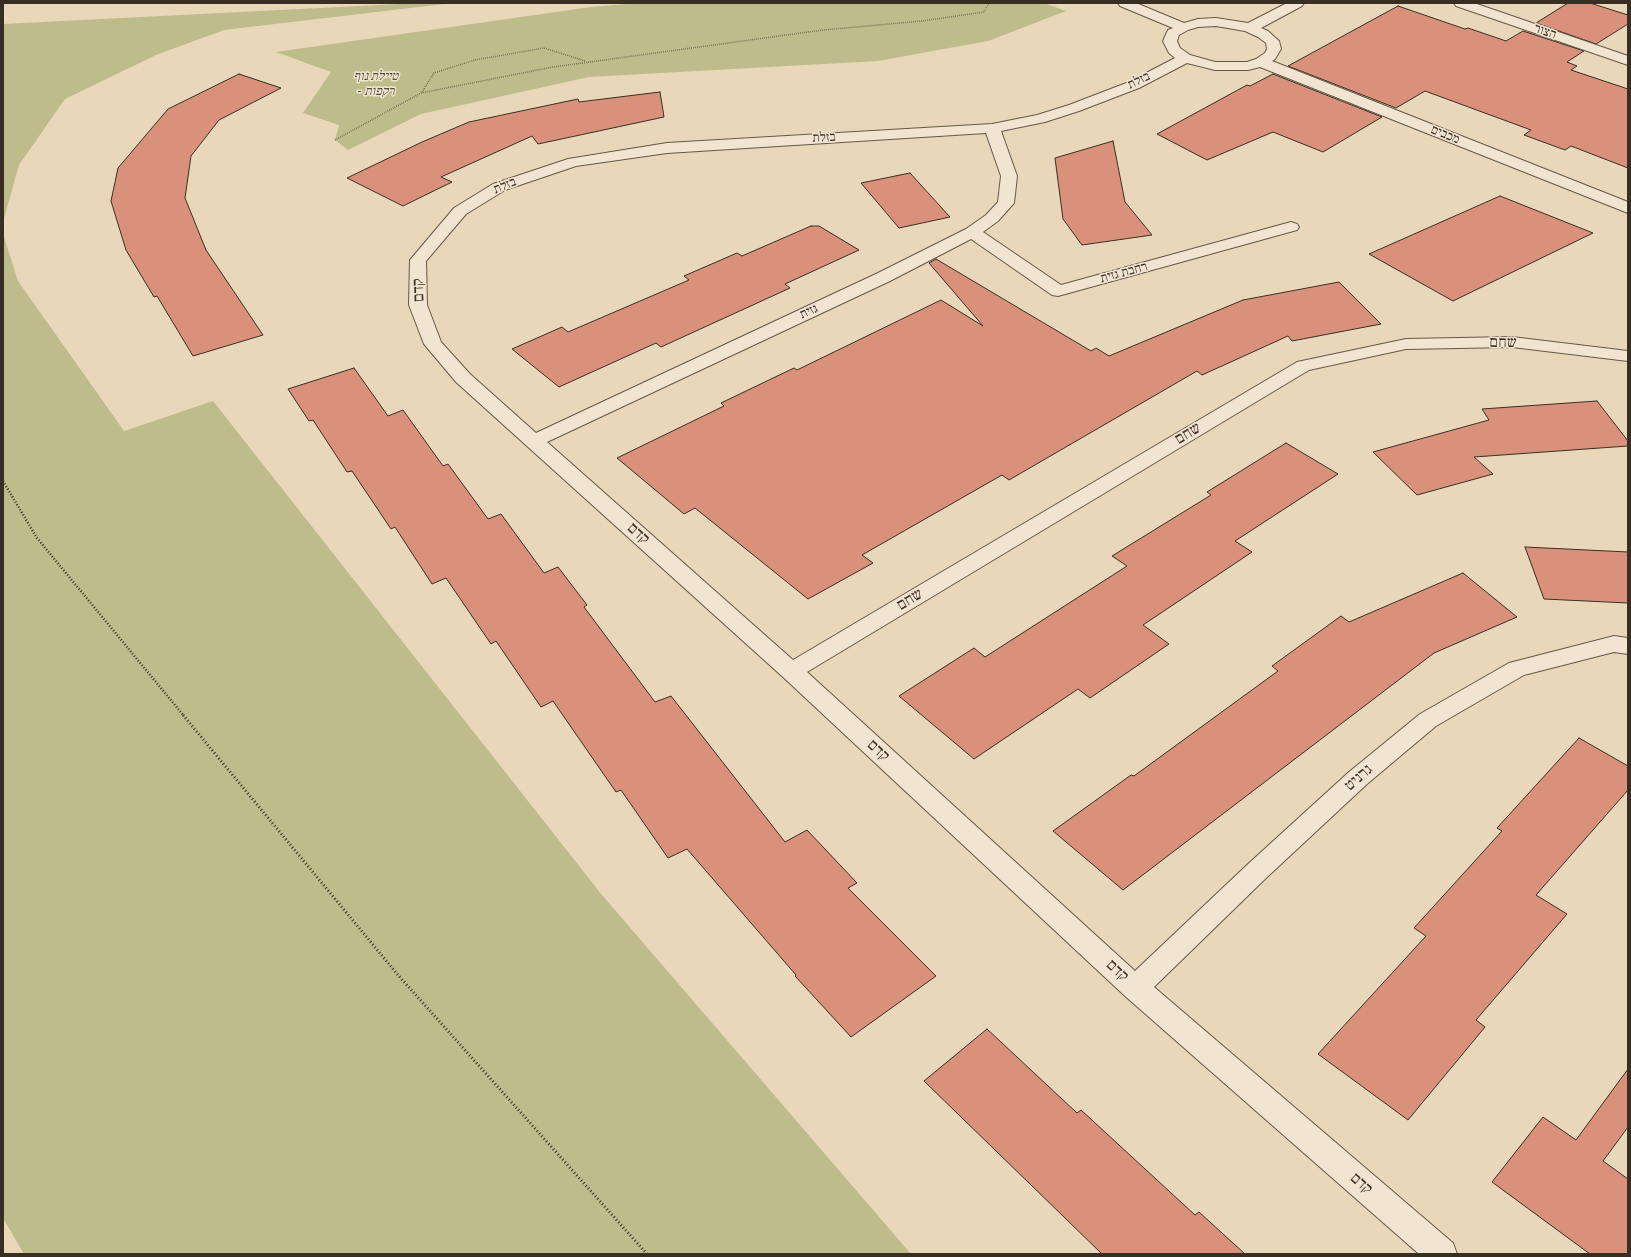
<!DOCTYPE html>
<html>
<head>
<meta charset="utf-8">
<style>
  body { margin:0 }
  #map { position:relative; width:1631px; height:1257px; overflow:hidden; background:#e9d7ba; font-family:"Gentium Book Plus",serif }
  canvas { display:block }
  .frame { position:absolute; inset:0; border:4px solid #382e23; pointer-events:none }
</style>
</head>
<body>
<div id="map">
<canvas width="1631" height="1257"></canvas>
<div class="frame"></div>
</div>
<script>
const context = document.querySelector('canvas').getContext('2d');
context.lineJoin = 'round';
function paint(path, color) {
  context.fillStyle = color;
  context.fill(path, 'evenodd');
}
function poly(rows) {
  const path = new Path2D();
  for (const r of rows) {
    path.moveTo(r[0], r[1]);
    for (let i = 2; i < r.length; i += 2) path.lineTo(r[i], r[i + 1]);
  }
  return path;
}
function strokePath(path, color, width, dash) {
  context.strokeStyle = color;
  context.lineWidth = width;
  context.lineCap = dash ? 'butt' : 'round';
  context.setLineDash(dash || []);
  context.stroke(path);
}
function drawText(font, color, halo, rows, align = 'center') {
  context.font = font + ' "Gentium Book Plus","Frank Ruhl Libre",serif';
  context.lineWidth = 3;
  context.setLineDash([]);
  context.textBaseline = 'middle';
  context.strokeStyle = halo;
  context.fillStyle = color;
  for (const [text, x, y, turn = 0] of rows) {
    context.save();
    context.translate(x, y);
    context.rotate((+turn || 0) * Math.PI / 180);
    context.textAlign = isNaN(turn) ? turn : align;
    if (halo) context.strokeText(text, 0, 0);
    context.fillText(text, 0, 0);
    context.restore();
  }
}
const green = poly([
  [418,3,453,3,224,30,156,55,65,99,19,165,3,222,3,24],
  [639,3,1044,3,1066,11,988,41,878,61,589,77,421,114,348,150,335,140,339,125,303,113,331,72,276,52,591,7],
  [3,234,18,281,124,431,213,401,602,895,911,1254,24,1254,3,1218]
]);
const building = poly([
  [1568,3,1590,3,1628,15,1628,24,1596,44,1536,23,1568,3],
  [1398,6,1465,29,1468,28,1506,41,1523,31,1584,51,1567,62,1577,66,1571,70,1628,89,1628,168,1571,146,1565,150,1524,135,1531,130,1425,91,1396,108,1288,66,1398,6],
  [239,74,281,88,219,120,191,156,185,198,206,250,263,335,193,356,157,296,154,297,126,250,111,201,118,168,168,109,239,74],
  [1273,74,1382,117,1323,152,1273,132,1207,160,1157,134,1247,85,1250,86,1273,74],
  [660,92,664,117,538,144,532,136,441,177,452,182,403,206,347,178,422,142,469,122,578,99,579,102,660,92],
  [1113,141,1125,202,1152,235,1082,245,1063,219,1055,158,1113,141],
  [910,173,950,217,899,228,861,183,910,173],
  [1500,196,1593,233,1453,301,1369,254,1500,196],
  [811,226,819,226,859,250,785,284,790,288,661,347,656,343,559,387,512,349,562,327,568,332,689,280,684,276,737,253,742,256,811,226],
  [936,259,1091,351,1096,348,1109,356,1243,300,1339,282,1381,324,1292,341,1288,336,1202,375,1197,371,1009,480,1002,475,862,555,873,563,808,599,695,508,684,514,617,458,724,406,721,403,794,368,797,370,941,300,983,326,929,263,936,259],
  [354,368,388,416,403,410,443,466,448,464,488,519,501,514,544,573,558,567,587,605,584,607,655,702,671,696,785,842,807,830,857,883,848,888,936,976,851,1037,795,976,796,975,687,849,668,858,621,790,616,792,553,701,541,707,496,641,491,644,446,578,432,584,395,527,391,529,352,471,347,472,313,420,309,421,288,389,354,368],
  [1597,401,1628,441,1628,446,1474,457,1493,474,1417,495,1373,452,1489,420,1482,409,1597,401],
  [1286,443,1338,474,1235,541,1252,552,1143,625,1169,644,1090,698,1078,689,974,759,899,696,974,648,985,657,1127,566,1112,556,1211,495,1207,492,1286,443],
  [1525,547,1628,552,1628,603,1544,599,1525,547],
  [1463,573,1517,617,1434,653,1123,890,1053,831,1131,775,1134,776,1278,671,1272,666,1341,616,1349,622,1463,573],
  [1579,738,1628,766,1628,790,1536,895,1567,914,1476,1020,1485,1027,1408,1120,1318,1054,1426,936,1414,928,1502,831,1497,828,1579,738],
  [987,1029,1077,1113,1081,1110,1195,1215,1199,1212,1245,1254,1102,1254,924,1081,987,1029],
  [1628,1069,1628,1127,1603,1161,1628,1179,1628,1254,1590,1254,1492,1182,1543,1117,1576,1140,1628,1069]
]);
const pathFar2 = poly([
  [422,92,434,73,475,60,544,48,585,61],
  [335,140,421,93,553,67,823,30,922,21,984,12,989,3]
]);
const pathFar1 = poly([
  [3,481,37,538,184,716]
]);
const path = poly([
  [183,715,398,975,647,1254]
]);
const minor = poly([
  [1118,3,1136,3,1184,23,1198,19,1216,18,1248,23,1287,3,1304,3,1302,6,1261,28,1268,31,1279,41,1281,49,1275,59,1272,61,1628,202,1628,213,1260,67,1248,70,1215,70,1187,63,1139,88,1079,111,1045,122,1001,131,1017,176,1014,203,998,221,983,232,1061,285,1291,222,1297,224,1299,227,1297,230,1058,296,1052,295,971,239,890,281,547,442,793,660,1297,362,1406,339,1512,337,1628,351,1628,361,1512,347,1406,349,1309,370,807,672,1135,971,1247,865,1349,772,1420,714,1509,663,1614,636,1628,638,1628,654,1614,652,1524,675,1436,726,1367,784,1265,879,1154,987,1453,1243,1457,1254,1419,1254,1125,996,783,677,456,382,424,344,409,305,410,260,454,208,493,184,568,159,667,143,992,124,1037,115,1069,105,1129,82,1175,58,1169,53,1163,41,1168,30,1173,28,1120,6,1118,3],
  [1216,26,1245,31,1258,37,1266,43,1267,49,1265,53,1256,59,1247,62,1215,62,1190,55,1180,48,1177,41,1179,35,1188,30,1198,27,1216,26],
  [986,133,1001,176,998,202,986,215,966,229,878,273,536,433,470,374,441,342,427,305,426,261,466,214,505,190,576,166,667,153,986,133],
  [1454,3,1474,3,1628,56,1628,65,1456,6,1454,3]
]);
const farStreetnames = [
  ["הצור",1545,32,19],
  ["בזלת",1139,81,-26],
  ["מכבים",1445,135,22],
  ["בזלת",824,138,-3],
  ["בזלת",505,186,-23],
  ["רחבת גזית",1124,273,-15],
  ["גזית",809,312,-25]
];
const farParknames = [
  ["טיילת נוף",376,77],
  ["- רקפות",376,92]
];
const streetNames = [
  ["קדם",419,290,-93],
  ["שחם",1503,343,1],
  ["שחם",1188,434,-31],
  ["קדם",638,534,42],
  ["שחם",910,600,-31],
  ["קדם",878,751,43],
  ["גרניט",1359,778,-41],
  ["קדם",1117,971,43],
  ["קדם",1361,1184,41]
];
paint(green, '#bebc8b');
paint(building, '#da917c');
strokePath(building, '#382e23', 1);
strokePath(minor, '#645849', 2);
strokePath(pathFar2, '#382e23', 1.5, [0.5, 1.5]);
strokePath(pathFar1, '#382e23', 2.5, [1, 2]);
strokePath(path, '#382e23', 3, [1, 2.5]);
paint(minor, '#f1e5d2');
drawText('13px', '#382e23', '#f1e5d2', farStreetnames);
drawText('italic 13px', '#534a38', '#f1e5d2', farParknames);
drawText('16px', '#382e23', '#f1e5d2', streetNames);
</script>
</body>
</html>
